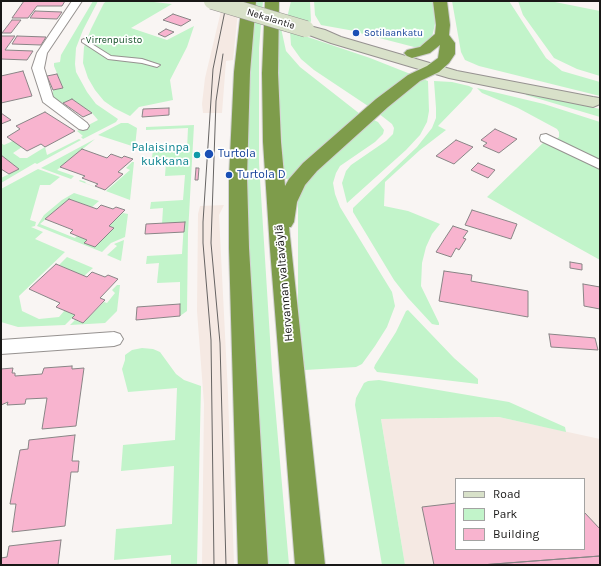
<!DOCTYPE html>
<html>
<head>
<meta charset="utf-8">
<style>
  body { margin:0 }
  #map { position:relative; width:601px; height:566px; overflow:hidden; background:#f9f5f3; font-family:Karla,sans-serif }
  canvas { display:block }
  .frame { position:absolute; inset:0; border:2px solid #191817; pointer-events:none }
  .legend { position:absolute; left:455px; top:478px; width:130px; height:72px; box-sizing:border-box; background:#fff; border:1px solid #a3a3a2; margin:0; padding:5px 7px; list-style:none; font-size:12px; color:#191817 }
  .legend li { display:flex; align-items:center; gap:8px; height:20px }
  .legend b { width:20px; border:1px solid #a3a3a2 }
</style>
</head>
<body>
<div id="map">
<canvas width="601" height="566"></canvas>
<div class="frame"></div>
<ul class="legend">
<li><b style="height:5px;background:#d8e1c9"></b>Road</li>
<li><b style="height:11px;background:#c2f4ca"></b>Park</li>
<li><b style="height:11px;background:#f8b4cf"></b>Building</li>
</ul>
</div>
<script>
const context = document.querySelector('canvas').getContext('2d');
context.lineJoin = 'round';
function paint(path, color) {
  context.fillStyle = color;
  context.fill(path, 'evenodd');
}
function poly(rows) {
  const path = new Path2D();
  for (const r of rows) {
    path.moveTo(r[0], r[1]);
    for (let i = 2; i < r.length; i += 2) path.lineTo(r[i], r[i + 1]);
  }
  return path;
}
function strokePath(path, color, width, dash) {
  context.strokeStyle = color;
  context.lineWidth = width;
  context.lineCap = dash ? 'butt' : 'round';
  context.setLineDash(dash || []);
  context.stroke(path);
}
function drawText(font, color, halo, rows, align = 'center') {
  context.font = font + ' Karla,sans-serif';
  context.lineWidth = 3.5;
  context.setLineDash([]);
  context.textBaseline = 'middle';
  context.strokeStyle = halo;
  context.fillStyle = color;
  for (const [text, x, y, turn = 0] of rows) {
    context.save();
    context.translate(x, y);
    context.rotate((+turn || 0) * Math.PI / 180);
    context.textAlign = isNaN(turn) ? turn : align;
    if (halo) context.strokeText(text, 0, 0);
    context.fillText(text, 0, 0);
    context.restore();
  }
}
const built = poly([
  [239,1,233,60,226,61,222,113,203,113,202,104,205,78,221,11],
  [224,205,219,215,228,394,234,565,202,565,204,404,197,311,198,214,200,206],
  [499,417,600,439,600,565,405,565,381,419],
  [456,479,584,479,584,549,456,549]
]);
const green = poly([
  [93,1,98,1,83,30,76,48,75,64,76,72,87,92,96,104,118,119,116,122,83,139,81,137,83,136,77,131,98,120,92,113,72,99,63,103,56,101,52,96,53,90,63,88,54,66,54,63,60,62,61,55],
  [107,1,145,1,172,4,131,28,167,40,194,26,187,47,170,80,173,100,139,107,130,116,114,108,104,101,95,90,88,78,83,63,84,47,91,29,104,3],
  [254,1,263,1,259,48,259,163,272,370,289,565,268,565,259,436,248,234,248,112],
  [291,1,310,1,311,21,310,23,287,18],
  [314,1,434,1,435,24,432,37,427,44,418,48,360,33,360,32,321,25,315,15],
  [452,1,509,1,546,58,562,71,600,82,600,96,479,66,465,60,461,52],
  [518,1,550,1,600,11,600,76,577,69,554,58,523,15],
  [277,27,281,28,286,51,300,67,360,114,291,178,287,179,284,178,278,71],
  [290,31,370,58,413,75,368,106,314,70,301,59,291,45],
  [423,79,428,81,429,111,427,122,420,135,406,150,347,203,342,183,346,171,351,165,386,141,393,134,394,128,392,124,378,113],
  [434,81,452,82,469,86,473,88,471,92,438,126,446,130,420,150,385,182,384,206,408,211,440,224,432,234,426,247,422,263,421,286,439,323,439,325,437,325,432,324,408,298,394,280,353,212,353,208,417,147,432,128,436,118,436,108],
  [477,88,544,104,600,122,600,162,556,139,559,137,559,132,557,129,518,108,482,93],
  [525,92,600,109,600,117,526,95],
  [372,119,378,122,384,130,383,134,375,142,340,166,336,173,333,183,335,194,340,207,392,292,395,306,387,327,375,346,362,364,356,367,305,370,300,334,298,306,298,202,299,194,303,184],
  [121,123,128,123,137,128,135,147,98,135],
  [194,125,188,233,187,311,180,316,180,282,157,283,159,263,146,264,147,256,182,254,184,223,162,224,163,208,150,209,151,202,183,200,185,175,165,176,166,162,151,163,153,151,187,149,188,128,146,130,146,127],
  [79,139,81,140,37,164,35,163,1,183,1,178,19,169,1,155,1,143,4,145,13,141,22,147,13,153,20,158,27,158,45,147,47,155],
  [95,139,57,170,74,176,71,179,41,168],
  [545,141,600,165,600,260,487,197],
  [132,162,134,162,130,200,79,181,80,180,86,182,85,183,106,191,130,170,126,168],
  [38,169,60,177,50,185,40,185,30,220,36,222,35,226,31,227,43,232,35,239,65,252,19,296,22,311,39,319,59,317,65,310,75,315,65,325,18,327,1,322,1,189],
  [74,193,99,201,92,207,69,199,40,224,75,238,77,236,87,240,95,247,114,228,109,226,123,213,128,214,125,237,111,243,102,252,37,226,44,215,62,200],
  [124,240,121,261,107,255,117,246,114,244],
  [67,257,93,268,84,276,59,265],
  [117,285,120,285,117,311,105,323,70,325,75,320,83,323,104,302,107,303,115,293,112,290],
  [408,310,454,358,478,379,478,384,377,372,374,368,375,365,396,332,406,311],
  [142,348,153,349,160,352,176,374,184,380,201,386,197,565,171,565,171,555,114,560,116,529,172,524,174,466,121,471,123,445,175,440,177,388,128,392,122,369,125,360,125,355,132,350],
  [379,380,509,402,565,427,566,432,499,417,381,419,405,565,382,565,355,405,356,398,364,383,368,381]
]);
const building = poly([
  [24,1,65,1,62,6,37,6,28,18,12,18,24,1],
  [35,11,62,12,57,19,30,18,35,11],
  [173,14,191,20,181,26,163,20,173,14],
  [12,20,21,20,11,33,2,33,12,20],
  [166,29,174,32,165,37,158,34,166,29],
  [1,36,15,36,5,50,33,51,27,60,1,59,1,36],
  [17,36,46,37,41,45,12,44,17,36],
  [23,71,32,96,1,103,1,76,23,71],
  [57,74,63,88,53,90,47,76,57,74],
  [72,99,92,113,83,117,63,103,72,99],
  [169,108,169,115,142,117,143,109,169,108],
  [45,112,75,131,45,147,41,144,27,151,7,137,20,129,16,126,45,112],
  [1,113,11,120,1,124,1,113],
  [495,129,517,139,499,153,483,146,487,143,481,140,495,129],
  [456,140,473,147,454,164,436,156,456,140],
  [82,149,107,158,111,154,122,158,124,156,133,159,118,172,123,174,105,190,95,186,98,184,82,178,85,176,60,167,82,149],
  [1,155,19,169,9,174,1,169,1,155],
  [478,163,495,170,488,178,471,170,478,163],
  [196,168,199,168,198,180,195,180,196,168],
  [69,199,97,209,101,205,113,209,116,207,125,210,109,226,114,228,95,247,84,243,87,240,70,233,73,230,45,219,69,199],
  [472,210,517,224,511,239,465,225,472,210],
  [185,222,184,232,145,234,146,224,185,222],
  [453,226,468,231,463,238,466,239,459,250,456,248,451,257,436,252,453,226],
  [570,262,582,264,582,270,570,268,570,262],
  [56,264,87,277,92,272,105,277,108,275,118,279,100,298,105,300,83,323,72,318,75,315,56,307,60,303,29,289,56,264],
  [444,271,472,275,471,281,528,291,528,317,439,301,444,271],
  [583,284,600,287,600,309,584,306,583,284],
  [180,304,180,316,136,320,137,307,180,304],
  [549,334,595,338,598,350,551,347,549,334],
  [72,366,72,369,84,368,76,426,42,429,47,398,26,399,25,404,7,405,8,402,1,405,1,369,13,368,12,373,15,373,15,376,42,374,44,368,72,366],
  [75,435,72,461,79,461,78,472,71,472,65,526,12,532,16,504,10,504,20,450,28,449,29,440,75,435],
  [456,503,456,549,584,549,584,512,600,529,600,556,481,565,434,565,422,507,456,503],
  [61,540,58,565,1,565,1,558,7,557,9,546,61,540],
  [600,556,600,565,481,565,600,556]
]);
const lane = poly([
  [84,39,111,56,142,59,160,65,157,67,142,63,108,59,82,42,82,40,84,39]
]);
const street = poly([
  [72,1,82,1,47,53,44,68,53,97,87,123,89,126,87,129,83,130,79,129,43,102,32,68,37,53,72,1],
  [546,134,600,160,600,169,541,141,540,138,541,135,546,134],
  [114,332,120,334,123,339,120,344,114,346,1,354,1,340,114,332]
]);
const secondary = poly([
  [306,25,325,30,341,37,457,71,593,97,599,98,600,104,593,107,449,78,331,43,301,32,299,29,301,26,306,25]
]);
const highway = poly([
  [242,1,256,1,250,72,247,177,249,248,268,565,238,565,229,248,229,177,234,72,242,1],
  [265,1,279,1,278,73,281,142,285,186,289,179,303,163,376,99,408,75,427,66,438,58,440,45,430,53,412,58,407,56,404,53,407,50,420,47,435,34,436,25,433,1,447,1,450,25,449,35,455,43,455,54,449,63,439,72,420,81,388,107,317,171,305,185,297,202,294,222,291,227,289,227,325,565,295,565,270,249,263,142,262,73,265,1]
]);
const tram = poly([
  [223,54,216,101,211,243,220,343,226,565],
  [214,565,211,340,203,243,203,222,213,69,227,1]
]);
const secondaryBridge = poly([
  [212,1,306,29]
]);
const markers = [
  [356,33,4,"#1a4fb4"],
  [209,154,5,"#1a4fb4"],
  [197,155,4,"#0f9aa8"],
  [229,175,4,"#1a4fb4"]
];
const farStreetnames = [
  ["Nekalantie",271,19,17]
];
const farTransitnames = [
  ["Sotilaankatu",364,33]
];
const farParknames = [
  ["Virrenpuisto",114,40]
];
const cultureNames = [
  ["Palaisinpa",189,148],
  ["kukkana",189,162]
];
const transitNames = [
  ["Turtola",218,154],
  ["Turtola D",237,175]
];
const streetNames = [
  ["Hervannan valtaväylä",284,283,-95]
];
paint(built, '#f5e9e3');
paint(green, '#c2f4ca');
paint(building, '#f8b4cf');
strokePath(building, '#898586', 1);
strokePath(lane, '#969290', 2);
strokePath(street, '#969290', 2);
strokePath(secondary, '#969290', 2);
strokePath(highway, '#d1d1d1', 2);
paint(lane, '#fff');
paint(street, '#fff');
paint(secondary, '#d8e1c9');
paint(highway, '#7e9c4b');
strokePath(tram, '#666463', 1);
strokePath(secondaryBridge, '#969290', 17, []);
strokePath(secondaryBridge, '#d8e1c9', 16);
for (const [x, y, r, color] of markers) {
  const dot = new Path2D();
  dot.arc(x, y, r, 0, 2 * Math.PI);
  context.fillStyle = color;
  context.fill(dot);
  strokePath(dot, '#fff', 1.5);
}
drawText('10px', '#191817', '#fff', farStreetnames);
drawText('10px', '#164399', '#fff', farTransitnames, 'left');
drawText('10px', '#125026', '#fff', farParknames);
drawText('12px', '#0d838f', '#fff', cultureNames, 'right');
drawText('12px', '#164399', '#fff', transitNames, 'left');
drawText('12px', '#191817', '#fff', streetNames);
</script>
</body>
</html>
